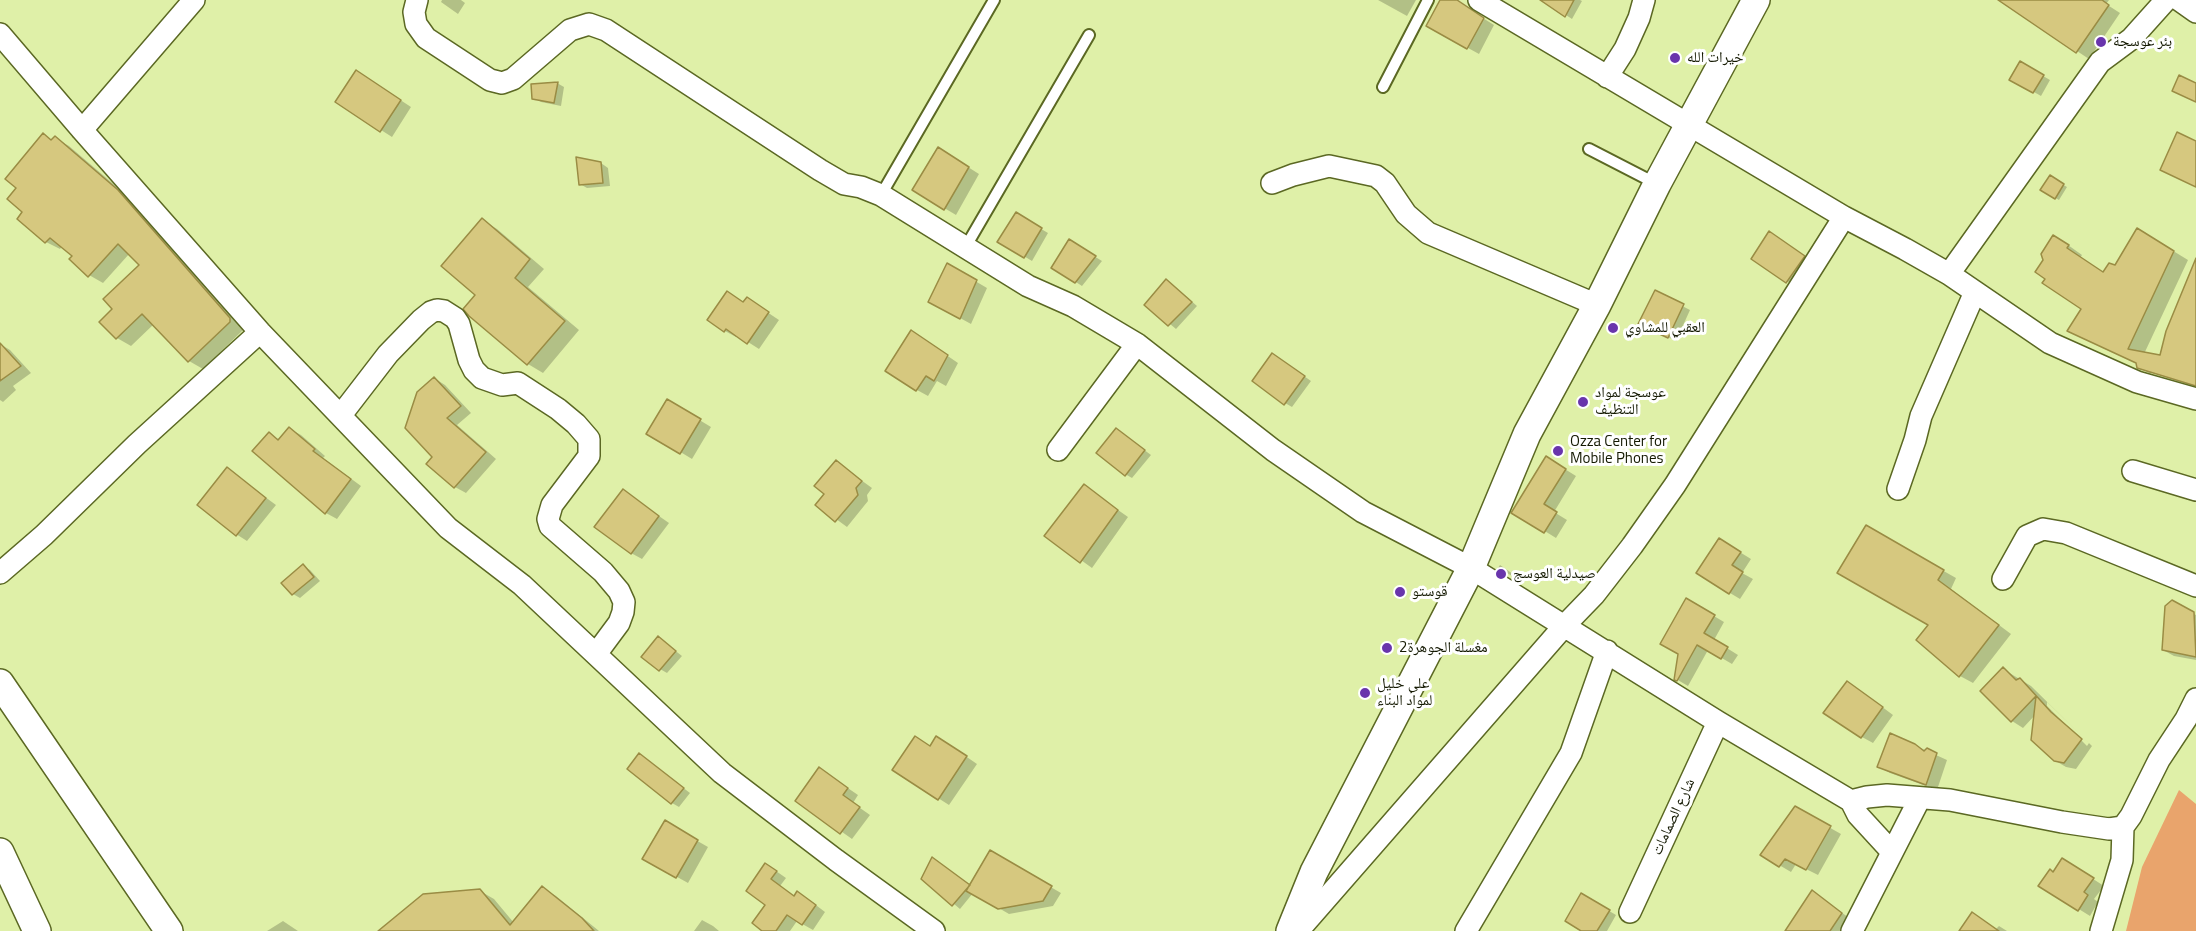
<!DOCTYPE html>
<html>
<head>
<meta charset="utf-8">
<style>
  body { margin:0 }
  canvas { display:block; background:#dff0a8 }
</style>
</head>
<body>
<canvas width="2196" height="931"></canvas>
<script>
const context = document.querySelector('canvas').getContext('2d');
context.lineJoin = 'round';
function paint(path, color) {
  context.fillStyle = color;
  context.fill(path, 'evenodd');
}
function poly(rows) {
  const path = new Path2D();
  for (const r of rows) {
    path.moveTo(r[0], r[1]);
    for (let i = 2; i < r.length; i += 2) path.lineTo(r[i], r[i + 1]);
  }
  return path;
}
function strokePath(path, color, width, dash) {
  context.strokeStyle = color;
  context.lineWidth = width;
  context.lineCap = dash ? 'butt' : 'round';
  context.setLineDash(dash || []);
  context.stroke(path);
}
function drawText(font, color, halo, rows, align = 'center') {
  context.font = font + ' "Titillium Web","Noto Naskh Arabic",sans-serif';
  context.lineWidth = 6;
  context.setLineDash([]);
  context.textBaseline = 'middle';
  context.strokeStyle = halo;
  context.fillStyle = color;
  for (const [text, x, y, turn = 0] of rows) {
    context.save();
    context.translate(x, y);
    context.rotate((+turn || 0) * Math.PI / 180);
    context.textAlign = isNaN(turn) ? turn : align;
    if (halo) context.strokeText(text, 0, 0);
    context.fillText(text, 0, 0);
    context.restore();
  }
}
const green = poly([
  [2179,790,2196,804,2196,931,2126,931,2142,867]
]);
const shadow = poly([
  [442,0,461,0,465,3,458,14,441,2],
  [1378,0,1416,0,1407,16],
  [1441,0,1454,0,1494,25,1479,54,1439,32],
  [1543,0,1580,0,1582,1,1572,19],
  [2000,0,2109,0,2106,4,2120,13,2089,59],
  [2021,63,2050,80,2041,96,2011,79],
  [367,78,411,107,392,137,381,130],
  [557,83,564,87,561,106,541,102,534,98],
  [43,135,53,141,55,138,69,146,132,200,243,327,243,330,203,369,189,361,154,324,131,346,117,338,101,322,115,309,142,265,130,253,103,283,89,275,74,256,62,246,60,249,46,242,25,212,18,188],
  [949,155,979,174,956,215,914,190],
  [601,163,608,168,610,186,587,188,580,184],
  [2050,177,2067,187,2059,200,2042,190],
  [1016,214,1048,233,1032,261,999,241],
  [482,220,497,229,544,269,528,287,579,330,543,373,528,364,470,315,477,295],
  [2152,238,2188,260,2144,354,2161,357,2196,260,2196,385,2150,371,2150,374,2196,389,2153,375,2138,367,2138,364,2069,331,2083,308,2044,283,2068,245,2082,255,2080,258,2104,273],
  [1781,240,1815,263,1798,288,1753,259],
  [1076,245,1102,261,1082,286,1053,267],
  [948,265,987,288,971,324,940,307],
  [1173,285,1197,306,1176,329,1146,304],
  [1655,292,1690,310,1676,341,1647,327],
  [744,304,758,306,779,320,759,349,737,335,736,337,725,331],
  [923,339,958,363,946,386,937,381,928,396,917,390],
  [0,344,10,350,31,373,13,386,16,390,3,402,0,400],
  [1280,359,1311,381,1292,407,1285,403],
  [434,378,445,385,471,413,457,425,496,459,466,493,455,487,428,463,434,457],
  [668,401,711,427,692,459,649,433],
  [290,429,301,435,325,456,323,458,361,486,337,519,326,513,254,451,269,434,280,440],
  [1123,434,1151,455,1132,478,1125,474],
  [1547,458,1576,476,1554,512,1567,520,1556,538,1514,512],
  [836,462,872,488,867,495,868,501,847,527,817,505,826,494],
  [227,469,276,505,247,541,236,534],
  [1084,486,1128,517,1092,568,1046,535],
  [623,491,669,523,642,559,631,553],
  [1866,527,1956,578,1951,589,2011,634,1973,683,1960,676,1931,624],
  [1730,546,1751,559,1742,573,1753,579,1740,599,1730,593],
  [1500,565,1513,574,1512,576,1498,568],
  [303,566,310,570,320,581,300,598,293,594],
  [1687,600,1724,622,1714,640,1738,655,1732,664,1708,650,1688,686,1676,679],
  [2172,602,2196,615,2196,660,2174,656,2163,650],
  [659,638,682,656,667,673,660,669],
  [2003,669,2031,686,2092,746,2076,769,2066,767,2054,760,2036,714,2023,728,2012,721,1982,691],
  [2047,702,2089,743,2087,746,2047,706],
  [1858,689,1893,715,1873,743,1862,737],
  [948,744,977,764,949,805,894,770,931,747],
  [1914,745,1947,760,1937,790,1890,773,1879,767],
  [640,755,690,793,679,807,672,803],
  [820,769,858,795,853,803,870,815,852,839,797,800],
  [1795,808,1841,834,1818,875,1796,864,1791,872,1762,855],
  [666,823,708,847,688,883,645,859],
  [990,852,1061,893,1053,906,1009,914,973,893,960,909,923,878,933,859,971,886],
  [2073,866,2104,886,2094,899,2098,902,2090,916,2040,885,2054,873],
  [776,871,786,878,780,886,795,897,808,899,825,912,813,930,797,921,790,931,765,931,767,904,748,890],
  [542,888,556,896,599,931,380,931,480,891,494,899,514,923],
  [1813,892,1852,920,1845,931,1795,931],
  [1582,895,1616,915,1607,931,1584,931],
  [702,920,713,926,719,931,694,931],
  [283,921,298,931,267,931],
  [1999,926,2007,931,1961,931,1996,929]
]);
const building = poly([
  [1440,0,1457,0,1484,18,1467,49,1426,26,1440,0],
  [1540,0,1574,0,1565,17,1540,0],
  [1998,0,2102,0,2109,5,2076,53,1998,0],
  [2020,61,2044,75,2033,93,2009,80,2020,61],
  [356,70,401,100,380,132,335,102,356,70],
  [2179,75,2196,83,2196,102,2172,91,2179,75],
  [558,82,554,103,532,99,531,84,558,82],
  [2177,132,2196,141,2196,187,2160,170,2177,132],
  [43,133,51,140,55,136,118,190,230,318,230,322,188,362,142,314,116,339,99,322,112,309,103,299,139,265,118,244,88,277,69,259,72,256,50,238,45,243,17,219,22,212,7,199,16,188,5,179,43,133],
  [938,147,969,167,944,210,912,190,938,147],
  [576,157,601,162,603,183,579,185,576,157],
  [2050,175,2064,184,2055,199,2040,190,2050,175],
  [1016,212,1042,228,1024,258,997,242,1016,212],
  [482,218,530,259,515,278,565,321,527,365,469,316,463,309,475,295,441,266,482,218],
  [2137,228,2174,251,2128,349,2160,355,2166,331,2196,258,2196,386,2137,368,2136,363,2067,331,2081,309,2042,283,2045,279,2035,272,2043,260,2041,254,2053,235,2069,245,2067,248,2103,272,2109,263,2115,265,2137,228],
  [1769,231,1805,256,1786,283,1751,259,1769,231],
  [1069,239,1096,256,1075,283,1051,268,1069,239],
  [947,263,977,280,960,319,928,302,947,263],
  [1166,279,1192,302,1168,326,1144,305,1166,279],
  [1655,290,1684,304,1668,338,1638,324,1655,290],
  [727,291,743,302,747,297,769,312,747,344,726,329,724,332,707,320,727,291],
  [911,330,948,355,934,381,926,376,916,391,885,371,911,330],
  [0,343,21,366,0,381,0,343],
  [1272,353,1305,376,1284,405,1252,381,1272,353],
  [434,377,461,406,447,418,486,452,454,488,426,464,432,457,405,428,417,392,434,377],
  [667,399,701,419,680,454,646,434,667,399],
  [289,427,315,449,313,451,351,479,325,514,252,451,269,432,278,440,289,427],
  [1116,428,1145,450,1125,476,1096,453,1116,428],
  [1546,456,1566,469,1544,504,1557,512,1544,533,1511,513,1546,456],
  [836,460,862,481,856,488,858,495,835,522,815,505,824,494,814,486,836,460],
  [227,467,266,498,236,536,197,505,227,467],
  [1084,484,1118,510,1080,563,1044,536,1084,484],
  [623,489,659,516,631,554,594,527,623,489],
  [1866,525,1944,570,1938,580,1999,625,1959,677,1916,640,1928,625,1837,573,1866,525],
  [1719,538,1741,552,1732,565,1743,572,1729,594,1696,573,1719,538],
  [303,564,314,577,292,595,281,583,303,564],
  [1686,598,1715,615,1704,633,1728,647,1721,659,1697,645,1677,681,1674,680,1678,654,1660,644,1686,598],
  [2172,600,2194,612,2196,657,2162,650,2165,606,2172,600],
  [658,636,676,651,659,671,641,657,658,636],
  [2003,667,2016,680,2020,678,2051,712,2082,739,2064,763,2054,761,2031,740,2036,696,2011,722,1980,691,2003,667],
  [1847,681,1883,707,1861,738,1823,713,1847,681],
  [1890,733,1915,744,1924,751,1927,748,1937,753,1926,785,1877,767,1890,733],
  [915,736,930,746,936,736,967,756,938,800,892,770,915,736],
  [639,753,684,788,671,804,627,769,639,753],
  [819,767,848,788,843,795,860,807,840,834,795,801,819,767],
  [1795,806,1831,826,1806,870,1785,859,1779,867,1760,855,1795,806],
  [665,820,698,840,676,878,642,859,665,820],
  [990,850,1052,886,1043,901,998,909,966,891,990,850],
  [932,857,970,885,952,906,921,879,932,857],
  [2062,858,2094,878,2084,892,2088,895,2078,911,2038,886,2050,869,2053,872,2062,858],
  [765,863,777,871,771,879,794,896,797,891,816,905,802,925,787,915,776,931,762,931,752,923,765,905,746,891,765,863],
  [542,886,582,918,594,931,378,931,423,894,480,889,510,925,542,886],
  [1812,890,1842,913,1830,931,1785,931,1812,890],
  [1581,893,1610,910,1597,931,1581,931,1565,921,1581,893],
  [1972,912,1999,931,1959,931,1972,912]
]);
const service = poly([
  [1383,87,1428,0],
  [1589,149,1657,184],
  [881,195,994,0],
  [965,248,1089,35]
]);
const minor = poly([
  [417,0,414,12,416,24,426,38,490,80,502,83,513,79,570,30,589,24,606,30,820,170,844,184,861,187,881,195,1028,286,1073,306,1137,344,1273,450,1363,512,1471,568,1718,722,1851,801,1858,815,1892,852],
  [1479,0,1844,217,1905,249,1949,274,2050,343,2137,382,2196,399],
  [2179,0,2196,12],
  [0,34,82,130,260,332,448,528,522,585,722,773,836,860,934,931],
  [1607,77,1625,49,1639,18,1644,0],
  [82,130,194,0],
  [1272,183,1293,175,1329,166,1376,176,1385,183,1406,214,1428,233,1597,305],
  [1949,274,2100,62,2131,39,2166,0],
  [341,415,388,354,421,320,431,312,437,310,444,311,455,318,459,324,469,360,474,370,482,378,502,385,518,383,558,409,576,424,589,439,589,456,552,505,548,519,550,526,603,572,619,591,624,602,623,612,619,623,596,654],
  [1058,450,1137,344],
  [2133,471,2196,490],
  [1898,489,1915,440,1921,416,1975,292],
  [0,573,44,535,137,444,260,332],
  [2003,579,2027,536,2043,529,2066,533,2196,586],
  [1851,801,1867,797,1887,795,1950,800,2062,822,2109,829,2123,827],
  [1630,912,1718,722],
  [1298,931,1565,625,1594,595,1632,546,1675,485,1844,217],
  [1466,931,1571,753,1607,651],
  [1852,931,1920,798],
  [2101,931,2122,860,2123,827,2131,816,2159,760,2186,719,2196,699]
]);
const tertiary = poly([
  [0,683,169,931],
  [0,852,37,931],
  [1290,931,1314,872,1471,568,1527,434,1597,305,1657,184,1756,0]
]);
const markers = [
  [2101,42,6,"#6935ac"],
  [1675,58,6,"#6935ac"],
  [1613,328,6,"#6935ac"],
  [1583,402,6,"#6935ac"],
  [1558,451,6,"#6935ac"],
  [1501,574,6,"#6935ac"],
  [1400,592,6,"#6935ac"],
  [1387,648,6,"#6935ac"],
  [1365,693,6,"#6935ac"]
];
const poiNames = [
  ["بئر عوسجة",2113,42],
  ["خيرات الله",1687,58],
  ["العقبي للمشاوي",1625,328],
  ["عوسجة لمواد",1595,393],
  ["التنظيف",1595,410],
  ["Ozza Center for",1570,442],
  ["Mobile Phones",1570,459],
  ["صيدلية العوسج",1513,574],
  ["قوستو",1412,592],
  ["مغسلة الجوهرة2",1399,648],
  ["علي خليل",1377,684],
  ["لمواد البناء",1377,701]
];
const streetNames = [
  ["شارع الصمامات",1674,817,-65]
];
paint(green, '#e9a46c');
paint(shadow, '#0003');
paint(building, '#d6c87f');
strokePath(building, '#9a8c44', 1.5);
strokePath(service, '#5b6823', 14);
strokePath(minor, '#5b6823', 24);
strokePath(tertiary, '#5b6823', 30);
strokePath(service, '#fff', 10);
strokePath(minor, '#fff', 21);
strokePath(tertiary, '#fff', 27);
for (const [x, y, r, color] of markers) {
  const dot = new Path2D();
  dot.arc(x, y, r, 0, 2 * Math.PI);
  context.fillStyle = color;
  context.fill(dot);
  strokePath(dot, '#fff', 2);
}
drawText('15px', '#131800', '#fff', poiNames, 'left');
drawText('15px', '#131800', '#fff', streetNames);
</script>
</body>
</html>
